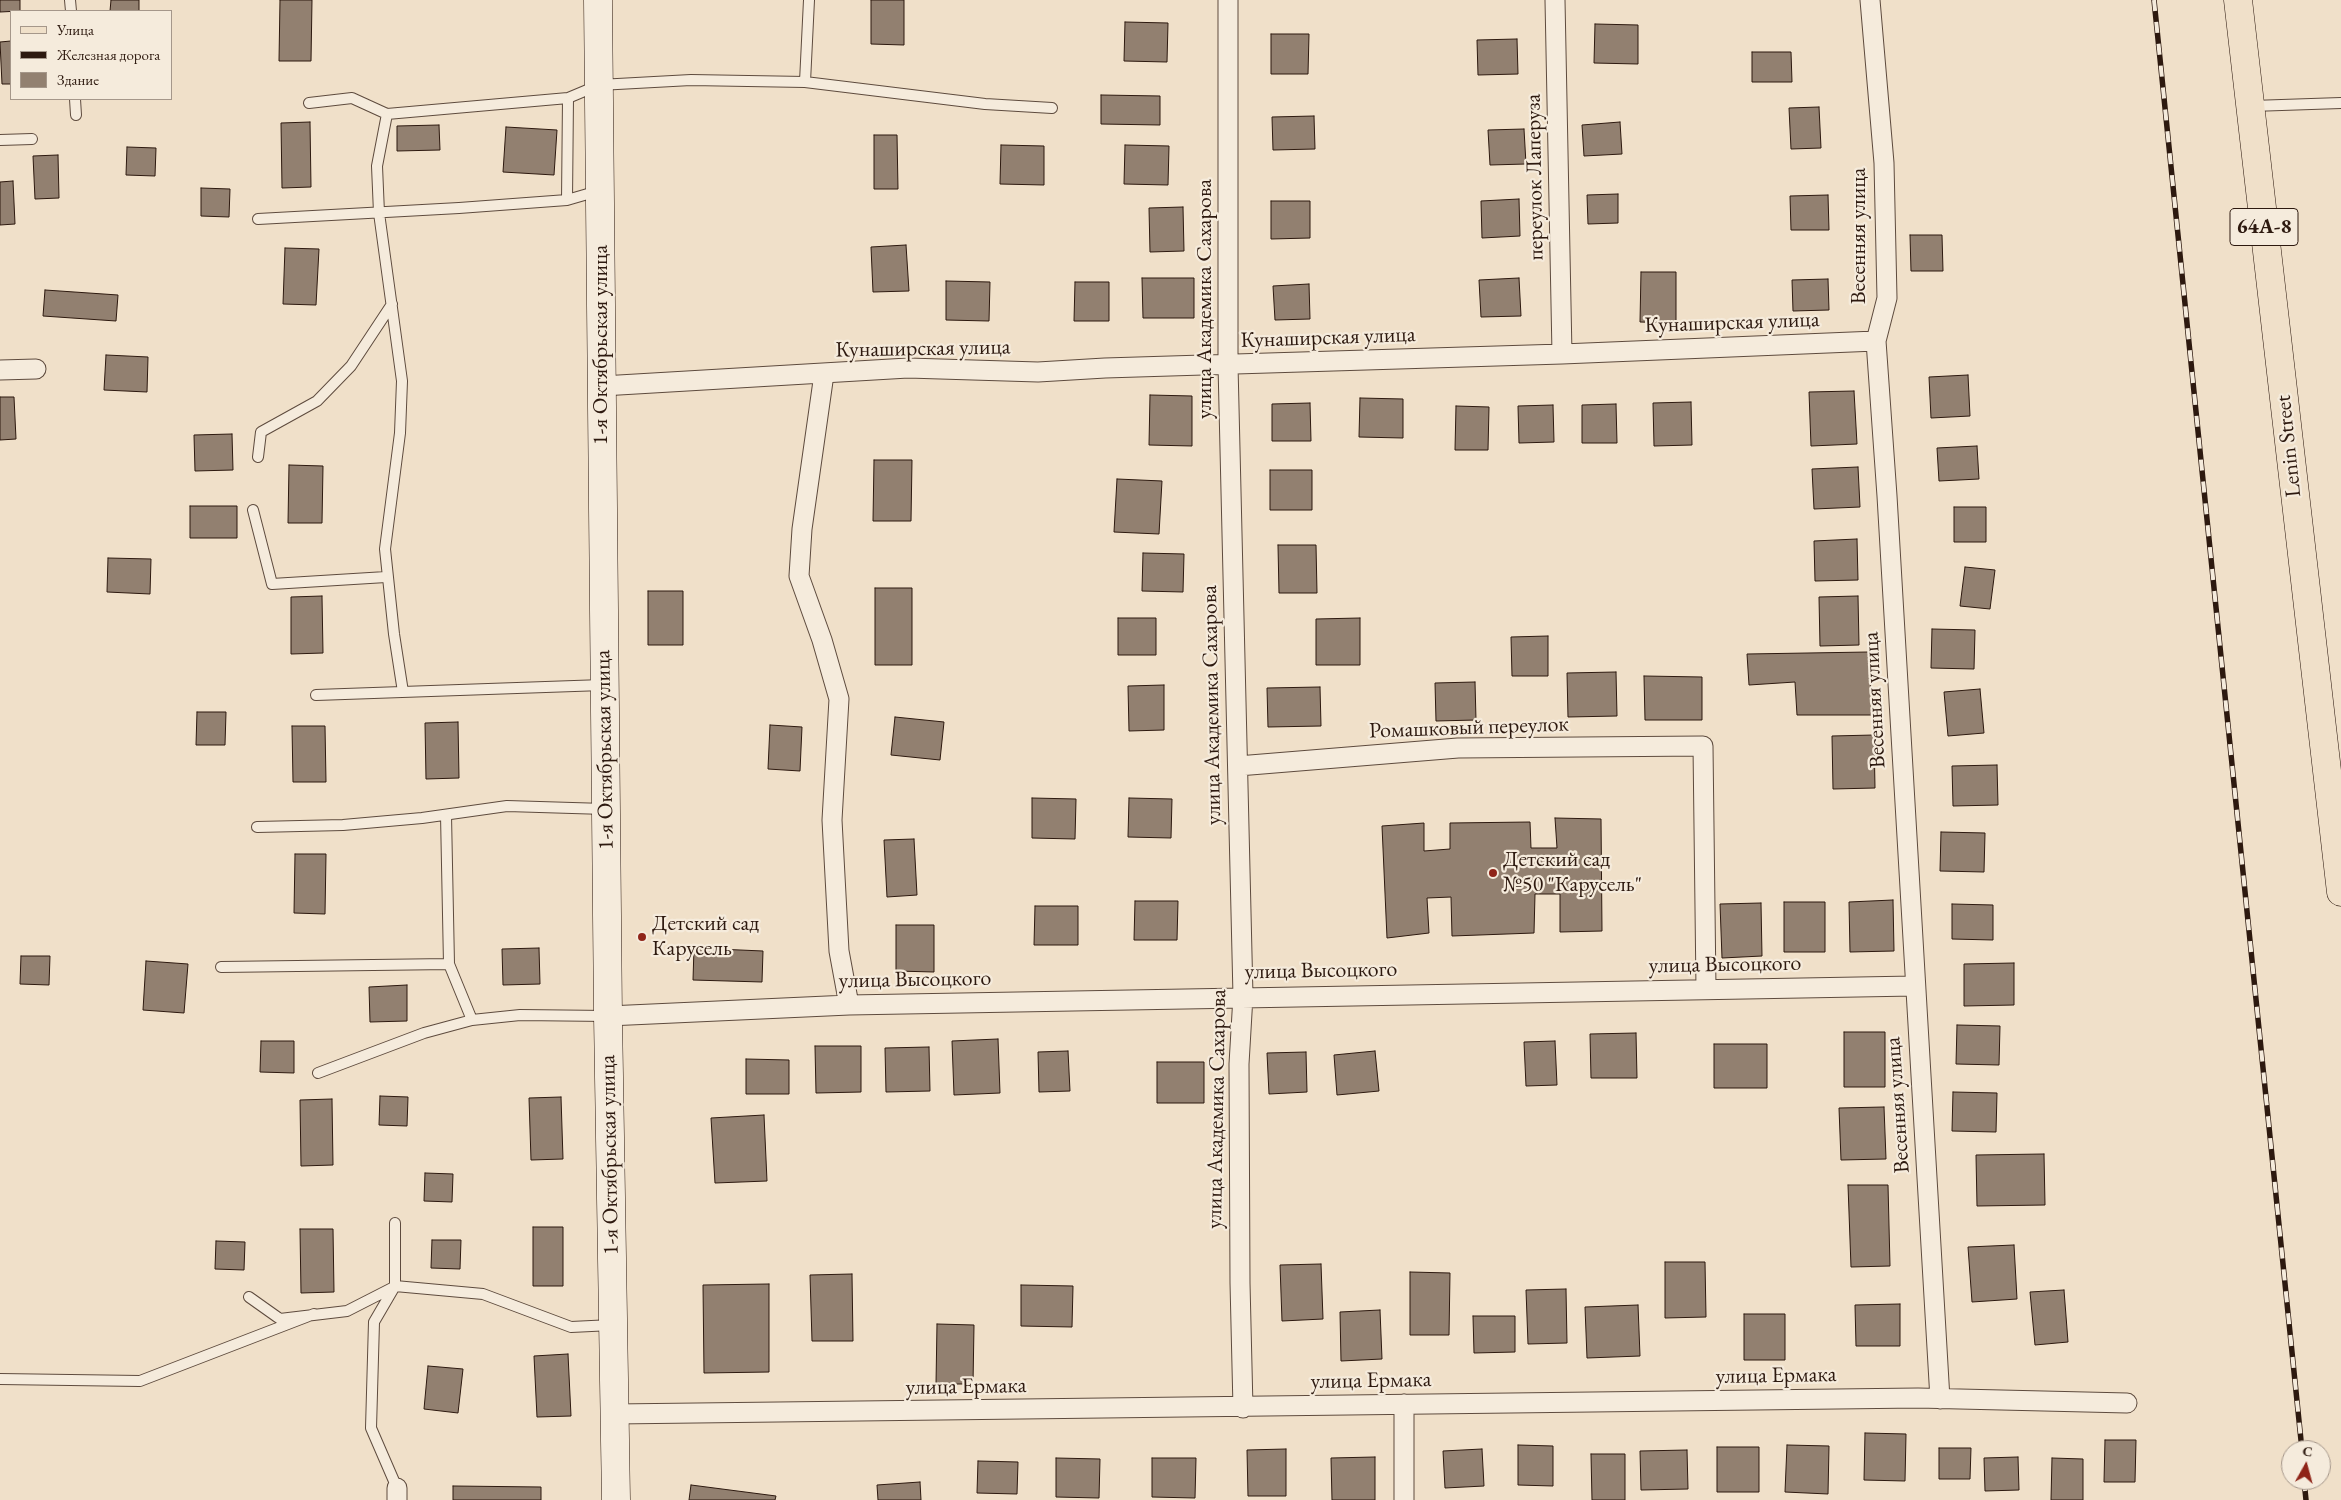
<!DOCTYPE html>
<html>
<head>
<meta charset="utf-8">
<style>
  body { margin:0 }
  #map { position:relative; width:2341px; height:1500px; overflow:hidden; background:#f0e0c9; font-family:"EB Garamond",serif }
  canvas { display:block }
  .legend { position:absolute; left:10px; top:10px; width:162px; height:90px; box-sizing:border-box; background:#f5ebdc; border:1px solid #a5978a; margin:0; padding:6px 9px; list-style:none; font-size:15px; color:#2d190f }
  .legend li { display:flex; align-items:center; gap:10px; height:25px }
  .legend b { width:25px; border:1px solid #a5978a }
  .north { position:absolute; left:2281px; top:1440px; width:50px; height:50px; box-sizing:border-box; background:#f5ebdc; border:1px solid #a5978a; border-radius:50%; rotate:7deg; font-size:14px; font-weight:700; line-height:20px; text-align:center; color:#2d190f }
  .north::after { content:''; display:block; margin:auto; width:18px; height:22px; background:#8f2418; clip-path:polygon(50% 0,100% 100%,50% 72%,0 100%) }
</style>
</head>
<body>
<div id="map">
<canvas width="2341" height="1500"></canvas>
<ul class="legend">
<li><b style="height:6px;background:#f0e0c9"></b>Улица</li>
<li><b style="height:6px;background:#2d190f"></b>Железная дорога</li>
<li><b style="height:14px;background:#928070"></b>Здание</li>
</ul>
<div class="north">С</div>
</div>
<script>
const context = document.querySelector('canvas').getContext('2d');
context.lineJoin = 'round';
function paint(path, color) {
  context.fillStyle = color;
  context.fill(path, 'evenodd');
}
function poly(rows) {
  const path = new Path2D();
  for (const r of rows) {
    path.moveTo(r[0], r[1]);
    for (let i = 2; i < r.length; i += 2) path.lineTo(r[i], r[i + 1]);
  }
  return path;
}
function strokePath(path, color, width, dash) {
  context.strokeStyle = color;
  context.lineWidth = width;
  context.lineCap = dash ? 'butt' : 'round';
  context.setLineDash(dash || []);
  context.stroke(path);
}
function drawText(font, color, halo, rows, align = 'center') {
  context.font = font + ' "EB Garamond",serif';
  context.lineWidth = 4.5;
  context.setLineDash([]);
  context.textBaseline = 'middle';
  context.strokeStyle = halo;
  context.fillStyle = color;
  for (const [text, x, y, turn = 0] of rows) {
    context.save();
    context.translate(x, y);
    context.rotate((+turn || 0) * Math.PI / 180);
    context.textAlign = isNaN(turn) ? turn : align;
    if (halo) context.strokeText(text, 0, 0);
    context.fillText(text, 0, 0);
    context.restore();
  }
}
const building = poly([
  [0,0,20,0,20,11,0,12,0,0],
  [111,0,139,0,139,11,110,11,111,0],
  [280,0,312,0,311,61,279,61,280,0],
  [871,0,904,0,904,45,871,44,871,0],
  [1125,22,1168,23,1167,62,1124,61,1125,22],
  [1595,24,1638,25,1638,64,1594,63,1595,24],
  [1271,34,1309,34,1308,74,1271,74,1271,34],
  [1517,39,1518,74,1478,75,1477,40,1517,39],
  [11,41,11,84,2,84,0,42,11,41],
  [1752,52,1791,52,1792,82,1752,82,1752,52],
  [1101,95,1160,96,1160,125,1101,124,1101,95],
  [1819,107,1821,148,1791,149,1789,108,1819,107],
  [1314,116,1315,149,1273,150,1272,117,1314,116],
  [310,122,311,187,282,188,281,123,310,122],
  [1620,122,1622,154,1584,156,1582,125,1620,122],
  [439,125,440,150,397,151,397,126,439,125],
  [506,127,557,130,554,175,503,172,506,127],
  [1524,129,1526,164,1490,165,1488,130,1524,129],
  [874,135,897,135,898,189,874,189,874,135],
  [1001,145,1044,146,1044,185,1000,184,1001,145],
  [1125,145,1169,146,1168,185,1124,184,1125,145],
  [127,147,156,148,155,176,126,175,127,147],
  [58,155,59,198,35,199,33,156,58,155],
  [13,181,15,224,0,225,0,182,13,181],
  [201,188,230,189,229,217,201,216,201,188],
  [1618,194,1618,223,1588,224,1587,195,1618,194],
  [1828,195,1829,230,1791,230,1790,196,1828,195],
  [1519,199,1520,236,1482,238,1481,201,1519,199],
  [1271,201,1310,201,1310,238,1271,239,1271,201],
  [1183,207,1184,251,1150,252,1149,208,1183,207],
  [1910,235,1942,235,1943,271,1911,271,1910,235],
  [906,245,909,291,873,292,871,247,906,245],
  [285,248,319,249,316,305,283,304,285,248],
  [1641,272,1676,272,1676,323,1640,322,1641,272],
  [1142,278,1194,278,1194,318,1143,318,1142,278],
  [1519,278,1521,316,1481,317,1479,280,1519,278],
  [1828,279,1829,310,1793,311,1792,280,1828,279],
  [946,281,990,282,989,321,946,320,946,281],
  [1075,282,1109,282,1109,321,1074,321,1075,282],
  [1309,284,1310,319,1275,320,1273,286,1309,284],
  [45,290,118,295,116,321,43,316,45,290],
  [106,355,148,357,147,392,104,390,106,355],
  [1968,375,1970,416,1931,418,1929,377,1968,375],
  [1854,391,1857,444,1811,446,1809,392,1854,391],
  [1150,395,1192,396,1192,446,1149,445,1150,395],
  [0,397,14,397,16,439,0,440,0,397],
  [1360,398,1403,399,1403,438,1359,437,1360,398],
  [1691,402,1692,445,1654,446,1653,403,1691,402],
  [1310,403,1311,441,1272,441,1272,404,1310,403],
  [1616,404,1617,443,1582,443,1582,405,1616,404],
  [1553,405,1554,442,1519,443,1518,406,1553,405],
  [1456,406,1489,407,1488,450,1455,450,1456,406],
  [232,434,233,470,195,471,194,435,232,434],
  [1977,446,1979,479,1939,481,1937,448,1977,446],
  [874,460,912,460,911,521,873,521,874,460],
  [289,465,323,466,322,523,288,523,289,465],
  [1858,467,1860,507,1814,509,1812,469,1858,467],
  [1270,470,1312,470,1312,510,1270,510,1270,470],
  [1117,479,1162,481,1159,534,1114,532,1117,479],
  [190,506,237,506,237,538,190,538,190,506],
  [1954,507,1986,507,1986,542,1954,542,1954,507],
  [1857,539,1858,580,1815,581,1814,541,1857,539],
  [1278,545,1316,545,1317,593,1279,593,1278,545],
  [1143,553,1184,554,1183,592,1142,591,1143,553],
  [108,558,151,559,150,594,107,592,108,558],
  [1965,567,1995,570,1990,609,1960,606,1965,567],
  [875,588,912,588,912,665,875,665,875,588],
  [648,591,683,591,683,645,648,645,648,591],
  [322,596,323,653,291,654,291,597,322,596],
  [1858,596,1859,645,1820,646,1819,597,1858,596],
  [1118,618,1156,618,1156,655,1118,655,1118,618],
  [1360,618,1360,665,1316,665,1316,619,1360,618],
  [1932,629,1975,630,1974,669,1931,668,1932,629],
  [1548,636,1548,676,1512,676,1511,637,1548,636],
  [1869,652,1872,715,1797,715,1795,682,1749,685,1747,654,1869,652],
  [1616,672,1617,716,1568,717,1567,673,1616,672],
  [1644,676,1702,677,1702,720,1645,720,1644,676],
  [1475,682,1476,720,1436,721,1435,683,1475,682],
  [1164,685,1164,730,1129,731,1128,686,1164,685],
  [1320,687,1321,726,1268,727,1267,688,1320,687],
  [1980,689,1984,733,1948,736,1944,692,1980,689],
  [197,712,226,712,225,745,196,745,197,712],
  [895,717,944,722,940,760,891,755,895,717],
  [458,722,459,778,426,779,425,723,458,722],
  [770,725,802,727,800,771,768,769,770,725],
  [292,726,325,726,326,782,293,782,292,726],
  [1874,735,1875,788,1833,789,1832,736,1874,735],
  [1997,765,1998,805,1953,806,1952,766,1997,765],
  [1032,798,1076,799,1075,839,1032,838,1032,798],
  [1129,798,1172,799,1171,838,1128,837,1129,798],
  [1555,818,1601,819,1602,931,1560,932,1560,894,1535,894,1534,933,1452,936,1451,897,1427,898,1429,933,1387,938,1382,826,1424,823,1424,851,1450,849,1450,823,1530,822,1531,848,1557,848,1555,818],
  [1941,832,1985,833,1984,872,1940,871,1941,832],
  [914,839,917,895,887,897,884,840,914,839],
  [295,854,326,854,325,914,294,913,295,854],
  [1893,900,1894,951,1850,952,1849,902,1893,900],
  [1135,901,1178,901,1177,940,1134,940,1135,901],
  [1784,902,1825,902,1825,952,1784,952,1784,902],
  [1761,903,1762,956,1722,958,1720,904,1761,903],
  [1952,904,1993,905,1993,940,1952,939,1952,904],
  [1035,906,1078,906,1078,945,1034,945,1035,906],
  [896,925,934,925,934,972,896,971,896,925],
  [539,948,540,984,503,985,502,949,539,948],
  [694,948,763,951,762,982,693,980,694,948],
  [21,956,50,956,49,985,20,984,21,956],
  [146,961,188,964,184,1013,143,1010,146,961],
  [2014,963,2014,1005,1964,1006,1964,964,2014,963],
  [407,985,407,1021,370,1022,369,987,407,985],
  [1957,1025,2000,1026,1999,1065,1956,1064,1957,1025],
  [1844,1032,1885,1032,1885,1087,1844,1087,1844,1032],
  [1636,1033,1637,1078,1591,1078,1590,1034,1636,1033],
  [998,1039,1000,1093,954,1095,952,1041,998,1039],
  [261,1041,294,1041,294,1073,260,1072,261,1041],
  [1555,1041,1557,1085,1526,1086,1524,1042,1555,1041],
  [1714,1044,1767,1044,1767,1088,1714,1088,1714,1044],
  [815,1046,861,1046,861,1092,816,1093,815,1046],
  [929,1047,930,1091,886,1092,885,1048,929,1047],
  [1068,1051,1070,1091,1039,1092,1038,1052,1068,1051],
  [1375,1051,1379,1091,1337,1095,1334,1055,1375,1051],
  [1306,1052,1307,1092,1269,1094,1267,1053,1306,1052],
  [746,1059,789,1060,789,1094,746,1094,746,1059],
  [1157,1062,1204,1062,1204,1103,1157,1103,1157,1062],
  [1953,1092,1997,1093,1996,1132,1952,1131,1953,1092],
  [380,1096,408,1097,407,1126,379,1125,380,1096],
  [561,1097,563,1159,531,1160,529,1098,561,1097],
  [332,1099,333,1165,301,1166,300,1100,332,1099],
  [1884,1107,1886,1159,1841,1160,1839,1108,1884,1107],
  [764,1115,767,1181,715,1183,711,1118,764,1115],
  [2044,1154,2045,1205,1977,1206,1976,1155,2044,1154],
  [425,1173,453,1174,452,1202,424,1201,425,1173],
  [1848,1185,1888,1185,1890,1266,1851,1267,1848,1185],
  [533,1227,563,1227,563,1286,533,1286,533,1227],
  [300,1229,333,1229,334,1292,301,1293,300,1229],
  [432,1240,461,1240,460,1269,431,1268,432,1240],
  [216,1241,245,1242,244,1270,215,1269,216,1241],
  [2014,1245,2017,1299,1972,1302,1968,1247,2014,1245],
  [1665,1262,1705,1262,1706,1317,1665,1318,1665,1262],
  [1321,1264,1323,1319,1282,1321,1280,1265,1321,1264],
  [1410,1272,1450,1273,1449,1335,1410,1335,1410,1272],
  [852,1274,853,1341,812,1341,810,1275,852,1274],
  [769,1284,769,1372,704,1373,703,1285,769,1284],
  [1021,1285,1073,1286,1072,1327,1021,1326,1021,1285],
  [1566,1289,1567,1343,1528,1344,1526,1290,1566,1289],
  [2064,1290,2068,1342,2035,1345,2030,1292,2064,1290],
  [1900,1304,1900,1346,1856,1346,1855,1305,1900,1304],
  [1638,1305,1640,1356,1587,1358,1585,1307,1638,1305],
  [1380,1310,1382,1359,1341,1361,1340,1312,1380,1310],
  [1744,1314,1785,1314,1785,1360,1744,1360,1744,1314],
  [1473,1316,1515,1316,1515,1352,1474,1353,1473,1316],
  [937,1324,974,1325,973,1384,936,1384,937,1324],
  [568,1354,571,1416,537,1417,534,1356,568,1354],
  [428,1366,463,1369,458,1413,424,1409,428,1366],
  [1865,1433,1906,1434,1905,1481,1864,1480,1865,1433],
  [2105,1440,2136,1440,2135,1482,2104,1482,2105,1440],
  [1518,1445,1553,1446,1553,1486,1518,1485,1518,1445],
  [1787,1445,1829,1446,1828,1494,1785,1492,1787,1445],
  [1717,1447,1759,1447,1759,1492,1717,1492,1717,1447],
  [1939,1448,1971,1448,1970,1479,1939,1479,1939,1448],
  [1286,1449,1286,1496,1248,1496,1247,1450,1286,1449],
  [1482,1449,1484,1486,1445,1488,1443,1451,1482,1449],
  [1687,1450,1688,1489,1641,1490,1640,1451,1687,1450],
  [1591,1454,1625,1454,1625,1500,1592,1500,1591,1454],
  [1375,1457,1375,1500,1332,1500,1331,1458,1375,1457],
  [2018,1457,2019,1490,1985,1491,1984,1458,2018,1457],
  [1056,1458,1100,1459,1099,1498,1056,1497,1056,1458],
  [1152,1458,1196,1458,1195,1498,1152,1497,1152,1458],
  [2052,1458,2083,1459,2083,1500,2051,1500,2052,1458],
  [978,1461,1018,1462,1017,1494,977,1493,978,1461],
  [920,1482,921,1500,878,1500,877,1485,920,1482],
  [691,1485,776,1496,775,1500,689,1500,691,1485],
  [453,1486,541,1487,541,1500,453,1500,453,1486]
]);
const lane = poly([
  [70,0,71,11],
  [805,82,809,0],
  [75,99,76,115],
  [309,103,352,98,387,114,377,166,379,213,402,381,400,433,385,549,394,634,403,692],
  [2252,106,2341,103],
  [387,114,568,98,599,85,691,80,805,82,985,104,1052,108],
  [0,140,32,139],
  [567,200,568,98],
  [258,219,459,208,567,200,598,191],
  [258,457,261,432,317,401,351,366,392,304],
  [253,510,272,584,386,577],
  [316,695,603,685],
  [446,815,449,964,472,1020],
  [257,827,343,825,422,818,507,806,605,809],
  [221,967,449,964],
  [318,1073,424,1033,472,1020,520,1015,607,1016],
  [395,1223,395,1286,483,1294,571,1327,612,1325],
  [395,1286,374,1322,371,1428,397,1488],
  [249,1297,280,1319,347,1311,394,1287],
  [0,1379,140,1381,314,1314]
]);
const street = poly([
  [1228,0,1228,365,1243,996,1239,1064,1240,1283,1243,1408],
  [1555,0,1562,354],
  [1870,0,1884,163,1887,298,1876,341,1887,496,1940,1399],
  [0,370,36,369],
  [824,374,802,529,799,576,822,640,839,699,832,820,839,951,849,1005],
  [602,386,908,368,1038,372,1105,368,1562,354,1876,341],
  [1238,766,1458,748,1703,746,1706,989],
  [608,1016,849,1005,1914,986],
  [1404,1404,1404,1500],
  [615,1414,1918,1398,2127,1403],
  [397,1488,397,1500]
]);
const secondary = poly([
  [598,0,608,1016,616,1500]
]);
const primary = poly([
  [2238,0,2341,892]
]);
const rail = poly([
  [2154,0,2302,1450],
  [2304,1480,2306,1500]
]);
const markers = [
  [1493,873,5,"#8f2418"],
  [642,937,5,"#8f2418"]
];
const shields = [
  [2264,227,68]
];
const shieldNames = [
  ["64А-8",2264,227]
];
const streetNames = [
  ["переулок Лаперуза",1535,177,-91],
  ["Весенняя улица",1859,236,-90],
  ["улица Академика Сахарова",1205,299,-90],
  ["Кунаширская улица",1732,323,-2],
  ["Кунаширская улица",1328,338,-2],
  ["1-я Октябрьская улица",601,345,-90],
  ["Кунаширская улица",923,349,-1],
  ["Lenin Street",2289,446,-96],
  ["Весенняя улица",1875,700,-93],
  ["улица Академика Сахарова",1212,705,-91],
  ["Ромашковый переулок",1469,728,-2],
  ["1-я Октябрьская улица",605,750,-91],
  ["улица Высоцкого",1725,965,-1],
  ["улица Высоцкого",1321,971,-1],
  ["улица Высоцкого",915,980,-1],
  ["Весенняя улица",1898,1105,-94],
  ["улица Академика Сахарова",1217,1109,-89],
  ["1-я Октябрьская улица",610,1155,-91],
  ["улица Ермака",1776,1376,-1],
  ["улица Ермака",1371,1381,-1],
  ["улица Ермака",966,1387,-1]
];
const poiNames = [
  ["Детский сад",1503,860],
  ["№50 \"Карусель\"",1503,885],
  ["Детский сад",652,924],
  ["Карусель",652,949]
];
paint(building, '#928070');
strokePath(building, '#2d190f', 1);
strokePath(lane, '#5e4b3e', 12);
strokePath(street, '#5e4b3e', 21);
strokePath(secondary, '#2d190f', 29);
strokePath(primary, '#2d190f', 29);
strokePath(lane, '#f5ebdc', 10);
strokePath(street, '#f5ebdc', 19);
strokePath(secondary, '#f5ebdc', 28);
strokePath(primary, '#f0e0c9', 28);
strokePath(rail, '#2d190f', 5.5);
strokePath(rail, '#f5ebdc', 4, [11]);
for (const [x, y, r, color] of markers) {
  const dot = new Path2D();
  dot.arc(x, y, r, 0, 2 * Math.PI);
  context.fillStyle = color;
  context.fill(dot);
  strokePath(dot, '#f5ebdc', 2);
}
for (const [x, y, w] of shields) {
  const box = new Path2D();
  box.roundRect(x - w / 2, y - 18.5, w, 37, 4);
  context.fillStyle = '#f5ebdc';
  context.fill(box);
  strokePath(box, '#2d190f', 1);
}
drawText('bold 21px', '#2d190f', null, shieldNames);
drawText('22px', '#2d190f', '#f5ebdc', streetNames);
drawText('22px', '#2d190f', '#f5ebdc', poiNames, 'left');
</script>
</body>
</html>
